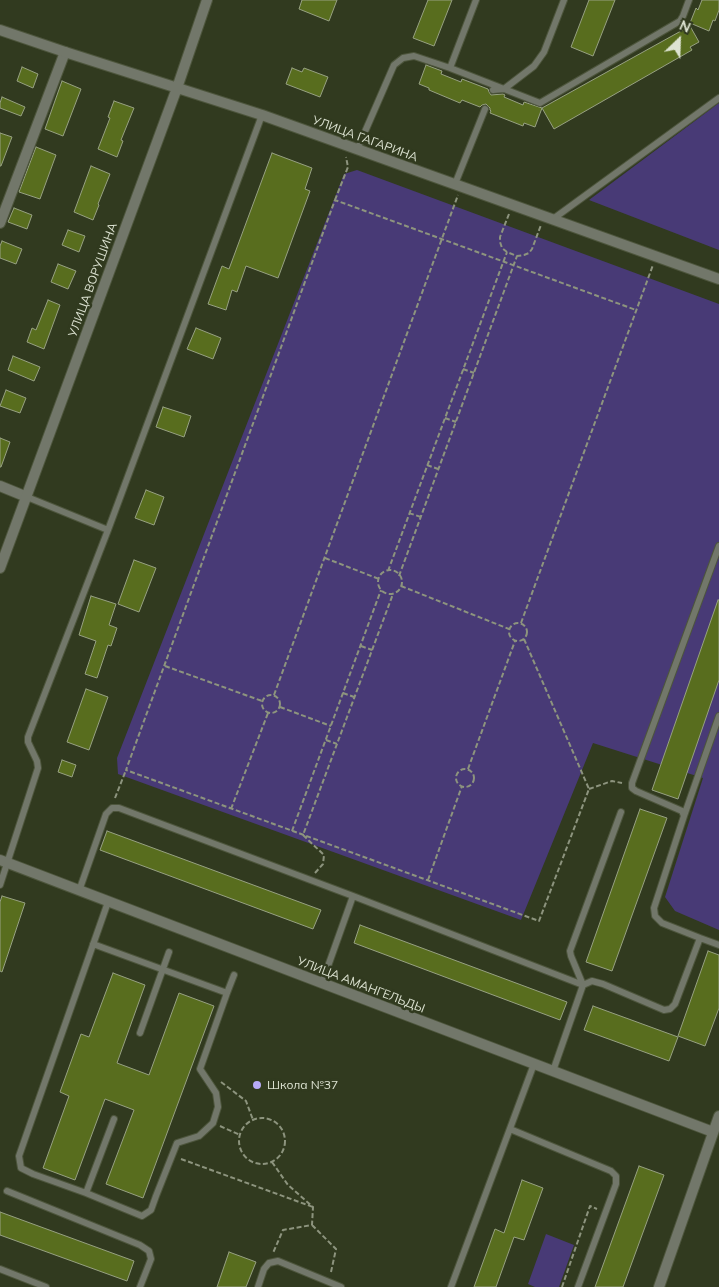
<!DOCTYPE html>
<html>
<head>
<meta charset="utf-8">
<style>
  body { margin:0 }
  #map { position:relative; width:719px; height:1287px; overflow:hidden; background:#313a1f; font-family:Mulish,sans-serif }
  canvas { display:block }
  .north { position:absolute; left:654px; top:15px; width:50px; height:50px; -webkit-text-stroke:4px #313a1f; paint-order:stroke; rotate:24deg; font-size:14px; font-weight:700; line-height:20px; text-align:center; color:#dde3d2 }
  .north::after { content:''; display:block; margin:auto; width:18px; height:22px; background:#dde3d2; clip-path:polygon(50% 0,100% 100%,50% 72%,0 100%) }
</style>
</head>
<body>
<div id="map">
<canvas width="719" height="1287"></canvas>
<div class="north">N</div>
</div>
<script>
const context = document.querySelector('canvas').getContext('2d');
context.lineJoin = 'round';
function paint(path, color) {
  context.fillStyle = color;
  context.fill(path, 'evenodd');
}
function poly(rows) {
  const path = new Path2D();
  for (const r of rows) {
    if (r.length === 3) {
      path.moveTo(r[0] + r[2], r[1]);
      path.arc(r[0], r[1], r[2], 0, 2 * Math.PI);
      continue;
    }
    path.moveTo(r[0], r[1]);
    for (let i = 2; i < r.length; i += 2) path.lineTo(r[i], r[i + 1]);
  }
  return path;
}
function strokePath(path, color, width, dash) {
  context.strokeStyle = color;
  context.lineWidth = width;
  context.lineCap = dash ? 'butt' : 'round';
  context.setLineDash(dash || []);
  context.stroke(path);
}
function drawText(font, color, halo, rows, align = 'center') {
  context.font = font + ' Mulish,sans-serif';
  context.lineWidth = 5;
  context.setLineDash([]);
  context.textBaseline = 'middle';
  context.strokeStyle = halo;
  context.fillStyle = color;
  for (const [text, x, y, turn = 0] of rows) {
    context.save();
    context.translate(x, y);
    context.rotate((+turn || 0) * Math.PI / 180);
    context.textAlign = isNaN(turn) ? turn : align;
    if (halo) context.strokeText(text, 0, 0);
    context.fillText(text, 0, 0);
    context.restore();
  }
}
const green = poly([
  [719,103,719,250,589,200],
  [357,170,719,304,719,930,675,911,665,897,703,778,593,743,521,920,118,774,117,758,344,174],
  [546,1234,574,1245,559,1287,535,1287,528,1284]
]);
const building = poly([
  [302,0,337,0,329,21,299,9,302,0],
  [428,0,452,0,434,46,413,38,428,0],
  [589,0,615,0,593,56,571,47,589,0],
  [702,0,719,0,719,10,715,21,713,20,709,31,690,23,696,8,698,10,702,0],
  [690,26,699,42,690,47,692,50,554,129,542,108,690,26],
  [426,65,442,71,441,74,461,82,462,79,488,89,489,92,491,95,503,94,505,95,504,97,523,105,524,102,542,108,535,127,524,123,523,126,490,113,491,111,490,110,490,108,486,104,482,105,480,107,462,100,460,103,429,90,429,88,419,84,426,65],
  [22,67,38,74,33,88,17,81,22,67],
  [292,68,302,72,304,68,328,77,320,97,286,84,292,68],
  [62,81,81,89,63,136,45,129,62,81],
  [2,97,25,107,21,116,0,108,0,103,2,97],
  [114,101,134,108,121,140,123,141,117,157,98,149,110,118,108,117,114,101],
  [0,133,12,137,1,166,0,166,0,133],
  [36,147,56,155,40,199,19,192,36,147],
  [272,153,312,168,305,189,310,191,278,278,246,266,237,292,232,290,226,310,208,304,222,266,229,269,272,153],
  [91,166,110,174,98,204,99,205,93,220,74,212,91,166],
  [14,208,32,215,27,229,8,222,14,208],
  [68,230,85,236,79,252,62,245,68,230],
  [2,241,22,249,16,264,0,258,0,246,2,241],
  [58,264,76,271,68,289,51,282,58,264],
  [48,300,60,305,44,349,27,342,32,328,36,330,48,300],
  [196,328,221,338,213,359,187,349,196,328],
  [13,356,40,367,34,381,8,370,13,356],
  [6,390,26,398,20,413,0,406,6,390],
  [163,407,191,416,184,437,156,427,163,407],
  [0,438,10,442,1,467,0,467,0,438],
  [146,490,164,497,154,525,135,518,146,490],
  [134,560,156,568,139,612,118,604,134,560],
  [91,596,116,604,109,625,117,628,111,646,108,645,97,678,85,674,96,641,79,635,91,596],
  [718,600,719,600,719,680,678,799,652,790,718,600],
  [86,689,108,697,89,750,67,742,86,689],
  [62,760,76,765,72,777,58,772,62,760],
  [640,809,667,818,612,971,586,962,640,809],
  [107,831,321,910,313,929,100,850,107,831],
  [2,896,25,903,2,972,0,971,0,902,2,896],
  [360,925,567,1002,560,1020,354,943,360,925],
  [708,951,719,955,719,1008,705,1046,678,1036,708,951],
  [113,973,145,985,117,1063,149,1075,179,993,214,1006,143,1198,106,1184,134,1110,105,1099,75,1180,43,1168,69,1096,60,1092,81,1034,89,1037,113,973],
  [593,1006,678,1037,669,1061,584,1030,593,1006],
  [639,1166,664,1175,623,1287,595,1287,639,1166],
  [522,1180,543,1188,524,1240,514,1237,496,1287,474,1287,495,1229,504,1233,522,1180],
  [0,1212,134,1261,127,1281,0,1235,0,1212],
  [229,1252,256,1262,246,1287,217,1287,229,1252]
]);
const path = poly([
  [335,200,348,167,346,157],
  [509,214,500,237,500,242,502,248,507,252,517,256,524,255,529,253,532,249,541,225],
  [463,369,474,373],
  [445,418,456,422],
  [427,465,438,469],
  [409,513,421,517],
  [325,558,379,579],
  [390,582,12],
  [388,571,507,252],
  [399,576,517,256],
  [401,586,509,629],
  [518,632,9],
  [521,623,653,265],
  [524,639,589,789,539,921,126,770,335,200,636,310],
  [361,646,372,650],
  [165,666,262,701],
  [343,693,354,697],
  [271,704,9],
  [274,695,458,195],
  [280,707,331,726],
  [326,740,337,744],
  [465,778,9],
  [468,769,515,641],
  [589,789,612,781,622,783],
  [115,798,126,770],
  [231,809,268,713],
  [292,831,381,590],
  [315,873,323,864,324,855,303,835,393,594],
  [428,880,462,786],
  [221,1082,246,1101,253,1120],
  [262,1141,23],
  [220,1126,240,1135],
  [181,1159,313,1207],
  [272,1162,288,1185,313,1207,312,1225,283,1230,273,1253],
  [312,1225,336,1249,331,1272],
  [562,1287,590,1206,597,1209]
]);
const service = poly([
  [450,68,476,0],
  [493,90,504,89,534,66,544,52,564,0],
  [357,150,394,65,403,58,414,56,450,68,540,103,680,21,683,16,689,0],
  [455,184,485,109],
  [553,219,719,98],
  [27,497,108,530],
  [621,812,570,951,571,956,583,985,592,981,603,984,664,1010,670,1009,675,1004,700,938,719,945],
  [684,816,719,716],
  [0,885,38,768,37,761,28,742,28,737,108,530,262,115],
  [79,891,106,814,112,808,119,808,353,896,583,985,553,1071],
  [700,938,662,923,655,916,654,908,684,816,682,811,636,791,632,788,632,783,719,546],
  [93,944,227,993,200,1069,216,1093,218,1107,213,1123,199,1136,177,1143,156,1196,151,1210,142,1216,86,1193,33,1174,21,1168,19,1156,27,1133,108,902],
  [322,983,353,896],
  [227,993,234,975],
  [140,1033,169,952],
  [510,1129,611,1171,616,1176,616,1184,578,1287],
  [7,1191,140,1245,149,1251,151,1259,140,1287],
  [86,1193,114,1119],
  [0,1269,46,1287],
  [258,1287,264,1269,269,1263,278,1261,341,1287],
  [451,1287,534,1064]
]);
const minor = poly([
  [0,223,65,52],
  [0,486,27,497]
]);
const tertiary = poly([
  [0,30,65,52,262,115,719,279],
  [0,568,177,88,207,0],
  [0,860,322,983,713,1132],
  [659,1287,719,1116]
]);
const markers = [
  [257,1085,5,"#b8abf7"]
];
const streetNames = [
  ["УЛИЦА ГАГАРИНА",365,139,20],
  ["УЛИЦА ВОРУШИНА",93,280,-70],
  ["УЛИЦА АМАНГЕЛЬДЫ",361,985,21]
];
const poiNames = [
  ["Школа №37",267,1085]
];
paint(green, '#483a76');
paint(building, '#586d1e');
strokePath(building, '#97a182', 1);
strokePath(service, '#4d553c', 8);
strokePath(minor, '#4d553c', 12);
strokePath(tertiary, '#4d553c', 12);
strokePath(path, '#8d947e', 2, [5, 2.5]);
strokePath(service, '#72776a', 6);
strokePath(minor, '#72776a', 10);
strokePath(tertiary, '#72776a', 10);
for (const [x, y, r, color] of markers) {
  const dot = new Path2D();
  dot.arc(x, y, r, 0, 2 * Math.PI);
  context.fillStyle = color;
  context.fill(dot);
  strokePath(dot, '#313a1f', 2);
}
drawText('12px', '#dde3d2', '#313a1f', streetNames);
drawText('12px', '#dde3d2', '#313a1f', poiNames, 'left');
</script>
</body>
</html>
